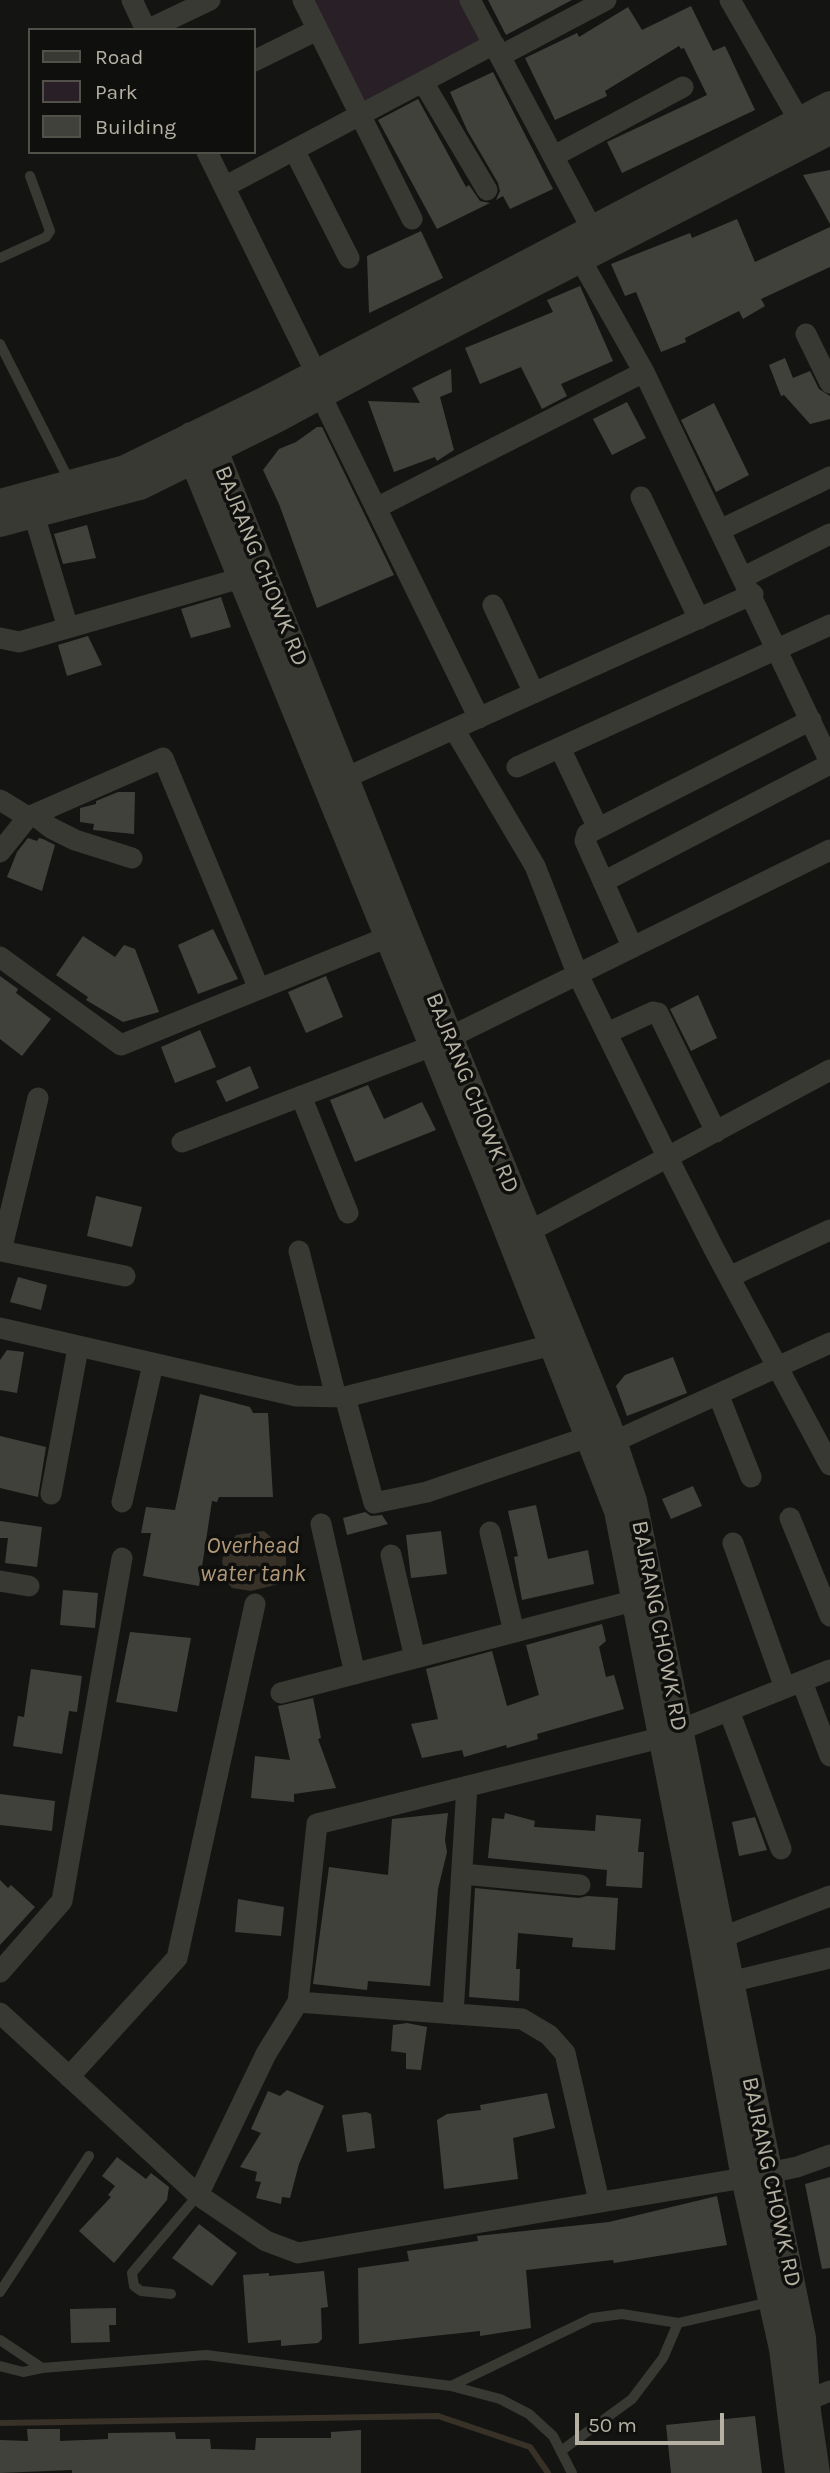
<!DOCTYPE html>
<html>
<head>
<meta charset="utf-8">
<style>
  body { margin:0 }
  #map { position:relative; width:830px; height:2473px; overflow:hidden; background:#141412; font-family:Karla,sans-serif }
  canvas { display:block }
  .legend { position:absolute; left:28px; top:28px; width:228px; height:126px; box-sizing:border-box; background:#0f0f0d; border:2px solid #515049; margin:0; padding:9px 12px; list-style:none; font-size:21px; color:#b5b1a3 }
  .legend li { display:flex; align-items:center; gap:14px; height:35px }
  .legend b { width:35px; border:2px solid #515049 }
  .scale { position:absolute; left:575px; top:2413px; width:149px; height:32px; box-sizing:border-box; border:4px solid #b5b1a3; border-top:0; padding-left:9px; font-size:21px; line-height:24px; white-space:nowrap; color:#b5b1a3; -webkit-text-stroke:5px #0f0f0d; paint-order:stroke }
</style>
</head>
<body>
<div id="map">
<canvas width="830" height="2473"></canvas>
<ul class="legend">
<li><b style="height:9px;background:#393933"></b>Road</li>
<li><b style="height:19px;background:#292027"></b>Park</li>
<li><b style="height:19px;background:#41413c"></b>Building</li>
</ul>
<div class="scale">50 m</div>
</div>
<script>
const context = document.querySelector('canvas').getContext('2d');
context.lineJoin = 'round';
function paint(path, color) {
  context.fillStyle = color;
  context.fill(path, 'evenodd');
}
function poly(rows) {
  const path = new Path2D();
  for (const r of rows) {
    path.moveTo(r[0], r[1]);
    for (let i = 2; i < r.length; i += 2) path.lineTo(r[i], r[i + 1]);
  }
  return path;
}
function strokePath(path, color, width, dash) {
  context.strokeStyle = color;
  context.lineWidth = width;
  context.lineCap = dash ? 'butt' : 'round';
  context.setLineDash(dash || []);
  context.stroke(path);
}
function drawText(font, color, halo, rows, align = 'center') {
  context.font = font + ' Karla,sans-serif';
  context.lineWidth = 7;
  context.setLineDash([]);
  context.textBaseline = 'middle';
  context.strokeStyle = halo;
  context.fillStyle = color;
  for (const [text, x, y, turn = 0] of rows) {
    context.save();
    context.translate(x, y);
    context.rotate((+turn || 0) * Math.PI / 180);
    context.textAlign = isNaN(turn) ? turn : align;
    if (halo) context.strokeText(text, 0, 0);
    context.fillText(text, 0, 0);
    context.restore();
  }
}
const green = poly([
  [310,0,461,0,483,40,361,108]
]);
const water = poly([
  [264,1531,281,1546,286,1556,286,1567,279,1584,251,1591,232,1588,226,1581,222,1561,225,1551,236,1535]
]);
const stream = poly([
  [0,2423,438,2416,530,2447,548,2473]
]);
const building = poly([
  [488,0,572,0,506,35],
  [691,6,713,51,725,46,755,110,622,173,607,142,707,95,684,48,681,49,679,46,605,91,607,96,555,120,525,58,577,33,579,37,628,7,642,30],
  [493,72,553,189,510,209,503,196,496,200,500,191,498,183,467,130,450,92],
  [418,99,466,187,469,185,480,201,490,203,437,229,378,120],
  [830,170,830,224,803,175],
  [737,219,755,262,830,227,830,267,761,299,765,306,743,319,739,311,685,338,686,342,661,352,636,292,625,296,611,264,690,233,692,238],
  [421,231,443,278,369,313,367,256],
  [580,286,613,361,561,384,567,396,542,409,521,367,480,384,465,348,553,312,547,300],
  [785,358,793,378,810,371,819,389,830,396,830,419,810,424,784,395,781,396,769,365],
  [451,369,452,392,440,397,454,450,437,461,435,457,394,472,368,401,420,403,412,388],
  [627,402,646,438,612,455,593,419],
  [714,403,749,475,716,492,681,420],
  [317,427,322,427,394,575,317,608,279,504,263,470,279,449,296,442],
  [87,525,96,558,63,564,54,534],
  [221,597,231,627,191,638,181,609],
  [88,636,102,665,67,676,58,645],
  [118,792,135,792,134,834,93,830,94,824,80,822,80,808,96,804,96,801],
  [28,838,37,841,39,838,43,839,55,845,42,891,7,877,17,852],
  [213,929,238,979,198,994,178,945],
  [83,936,115,957,124,945,135,949,159,1012,123,1022,86,1000,88,997,56,975],
  [0,976,18,989,16,993,51,1019,22,1056,0,1039],
  [326,976,343,1017,306,1033,288,992],
  [698,995,717,1038,691,1051,670,1009],
  [200,1030,216,1067,175,1083,161,1047],
  [250,1066,259,1088,226,1102,216,1081],
  [368,1085,384,1119,422,1102,436,1130,355,1162,330,1100],
  [96,1196,142,1207,132,1247,87,1236],
  [18,1277,47,1285,41,1310,10,1302],
  [7,1350,24,1352,17,1393,0,1390,0,1360],
  [673,1357,687,1393,627,1416,616,1386,625,1375],
  [200,1394,250,1407,253,1413,268,1413,273,1497,219,1497,217,1502,212,1501,199,1586,143,1576,151,1533,141,1533,146,1507,175,1510],
  [0,1436,46,1447,38,1497,0,1488],
  [693,1486,702,1506,671,1519,662,1499],
  [536,1505,548,1559,588,1550,594,1584,522,1600,514,1557,518,1556,508,1511],
  [365,1512,371,1516,382,1515,388,1524,347,1535,343,1518],
  [0,1521,42,1527,37,1567,5,1563,8,1538,0,1538],
  [441,1531,447,1574,411,1578,406,1535],
  [63,1590,98,1593,95,1628,60,1625],
  [602,1624,606,1641,599,1647,606,1677,614,1675,624,1709,537,1734,538,1739,507,1748,506,1745,464,1757,462,1750,422,1758,411,1724,438,1719,426,1669,492,1651,507,1706,539,1695,526,1645],
  [130,1632,191,1638,177,1712,116,1702],
  [31,1669,82,1676,77,1712,69,1711,62,1754,13,1746,18,1716,24,1717],
  [313,1698,321,1738,318,1739,336,1788,294,1794,294,1802,251,1798,255,1756,290,1760,278,1706],
  [0,1794,55,1801,52,1831,0,1825],
  [448,1813,445,1840,447,1852,438,1889,430,1986,368,1981,367,1990,313,1984,329,1867,388,1875,392,1819],
  [505,1813,535,1821,534,1827,595,1831,596,1815,641,1819,638,1852,644,1852,642,1888,606,1886,607,1870,488,1858,492,1818,504,1819],
  [755,1817,767,1850,739,1856,732,1822],
  [0,1880,8,1888,11,1885,35,1907,0,1945],
  [475,1888,579,1898,587,1896,618,1898,615,1950,572,1947,573,1938,518,1933,516,1969,520,1969,519,2001,469,1997],
  [238,1899,284,1907,281,1936,235,1932],
  [407,2023,427,2027,421,2070,406,2069,406,2053,391,2051,393,2025],
  [287,2090,324,2106,299,2164,290,2198,282,2197,281,2204,256,2198,261,2182,255,2181,257,2172,240,2167,261,2133,251,2129,268,2091,280,2096],
  [547,2093,555,2128,513,2138,518,2179,444,2189,437,2120,447,2114,481,2110,480,2105],
  [366,2112,371,2114,375,2148,347,2152,342,2115],
  [117,2157,146,2179,151,2173,169,2187,167,2200,114,2263,79,2231,111,2197,108,2195,115,2186,102,2176],
  [830,2177,830,2268,822,2269,805,2184],
  [717,2196,727,2245,614,2263,613,2260,526,2270,531,2328,480,2336,480,2331,359,2344,358,2268,409,2261,407,2251,478,2241,477,2236,609,2222],
  [199,2224,237,2253,212,2286,172,2258],
  [324,2271,328,2307,321,2308,322,2339,318,2343,281,2346,281,2340,248,2343,243,2275,269,2273,269,2276],
  [116,2308,116,2325,109,2325,110,2342,71,2343,70,2309],
  [755,2416,762,2473,671,2473,666,2425],
  [27,2429,60,2429,60,2441,108,2439,108,2433,175,2432,176,2439,210,2439,211,2449,255,2450,256,2438,331,2438,331,2432,361,2430,361,2473,72,2473,72,2470,0,2473,0,2440,28,2441]
]);
const service = poly([
  [0,258,46,237,50,231,30,176],
  [0,344,70,482],
  [0,2292,89,2156],
  [171,2294,141,2291,134,2286,132,2273,198,2195],
  [0,2340,42,2368,206,2355,451,2386,592,2318,622,2314,678,2323,770,2302],
  [0,2366,23,2372,42,2368],
  [451,2386,500,2399,529,2414,553,2436,572,2473],
  [561,2451,632,2399,663,2358,678,2323]
]);
const minor = poly([
  [132,0,146,30],
  [303,0,412,219],
  [470,0,592,229],
  [730,0,807,134],
  [147,30,210,0],
  [500,56,606,0],
  [254,61,317,30],
  [423,82,487,190],
  [294,150,349,258],
  [207,152,316,373,321,396,479,718],
  [554,156,683,87],
  [224,187,494,44],
  [574,248,644,372,830,762],
  [806,334,830,383],
  [641,497,699,619],
  [376,508,644,372],
  [34,515,68,628],
  [720,530,830,477],
  [744,577,830,534],
  [493,605,534,693],
  [0,638,19,642,241,578],
  [454,729,535,866,577,973,668,1158,714,1249,830,1465],
  [560,748,598,828],
  [517,767,830,625],
  [334,783,753,594],
  [0,800,28,817],
  [34,815,51,828,75,840,132,858],
  [0,852,28,817,163,758,259,989],
  [603,882,830,764],
  [632,946,585,841,587,834,811,720],
  [0,957,121,1045,400,932],
  [607,1033,653,1012,658,1013,716,1132],
  [301,1096,348,1213],
  [38,1098,1,1251,125,1276],
  [182,1142,432,1046,830,850],
  [528,1232,830,1070],
  [299,1251,336,1397],
  [729,1277,830,1230],
  [0,1328,296,1396,345,1397,564,1342],
  [718,1394,751,1477],
  [345,1397,374,1503,427,1492,588,1437],
  [602,1447,830,1343],
  [51,1494,78,1348],
  [122,1502,153,1364],
  [790,1518,830,1616],
  [321,1524,355,1674],
  [490,1532,514,1632],
  [733,1543,785,1688],
  [391,1555,415,1658],
  [0,1581,29,1586],
  [802,1682,830,1756],
  [281,1693,648,1597],
  [729,1711,781,1849],
  [462,1874,580,1885],
  [707,1943,830,1896],
  [0,1972,62,1901,122,1558],
  [730,1982,830,1958],
  [298,2002,522,2019,549,2035,565,2053,599,2201],
  [0,2013,198,2195,266,2241,298,2253,744,2178,797,2167,830,2155],
  [453,2014,467,1786],
  [69,2077,177,1958,255,1604],
  [198,2195,266,2054,298,2002,317,1824,660,1738,830,1670],
  [793,2406,830,2391]
]);
const tertiary = poly([
  [191,435,215,450,406,929,608,1424,634,1501,803,2338,808,2412,817,2473],
  [191,435,193,461,489,1185,617,1511,702,1945,744,2178,782,2349,798,2473],
  [0,502,125,468,262,401,830,104],
  [0,524,140,487,278,419,409,348,830,132]
]);
const streetNames = [
  ["BAJRANG CHOWK RD",261,566,68],
  ["BAJRANG CHOWK RD",472,1093,68],
  ["BAJRANG CHOWK RD",659,1626,79],
  ["BAJRANG CHOWK RD",771,2182,78]
];
const waterNames = [
  ["Overhead",253,1546],
  ["water tank",253,1574]
];
paint(green, '#292027');
paint(water, '#383128');
strokePath(stream, '#383128', 6);
paint(building, '#41413c');
strokePath(service, '#393933', 10);
strokePath(minor, '#393933', 21);
strokePath(tertiary, '#393933', 26);
drawText('23px', '#b5b1a3', '#0f0f0d', streetNames);
drawText('italic 24px', '#b19979', '#0f0f0d', waterNames);
</script>
</body>
</html>
